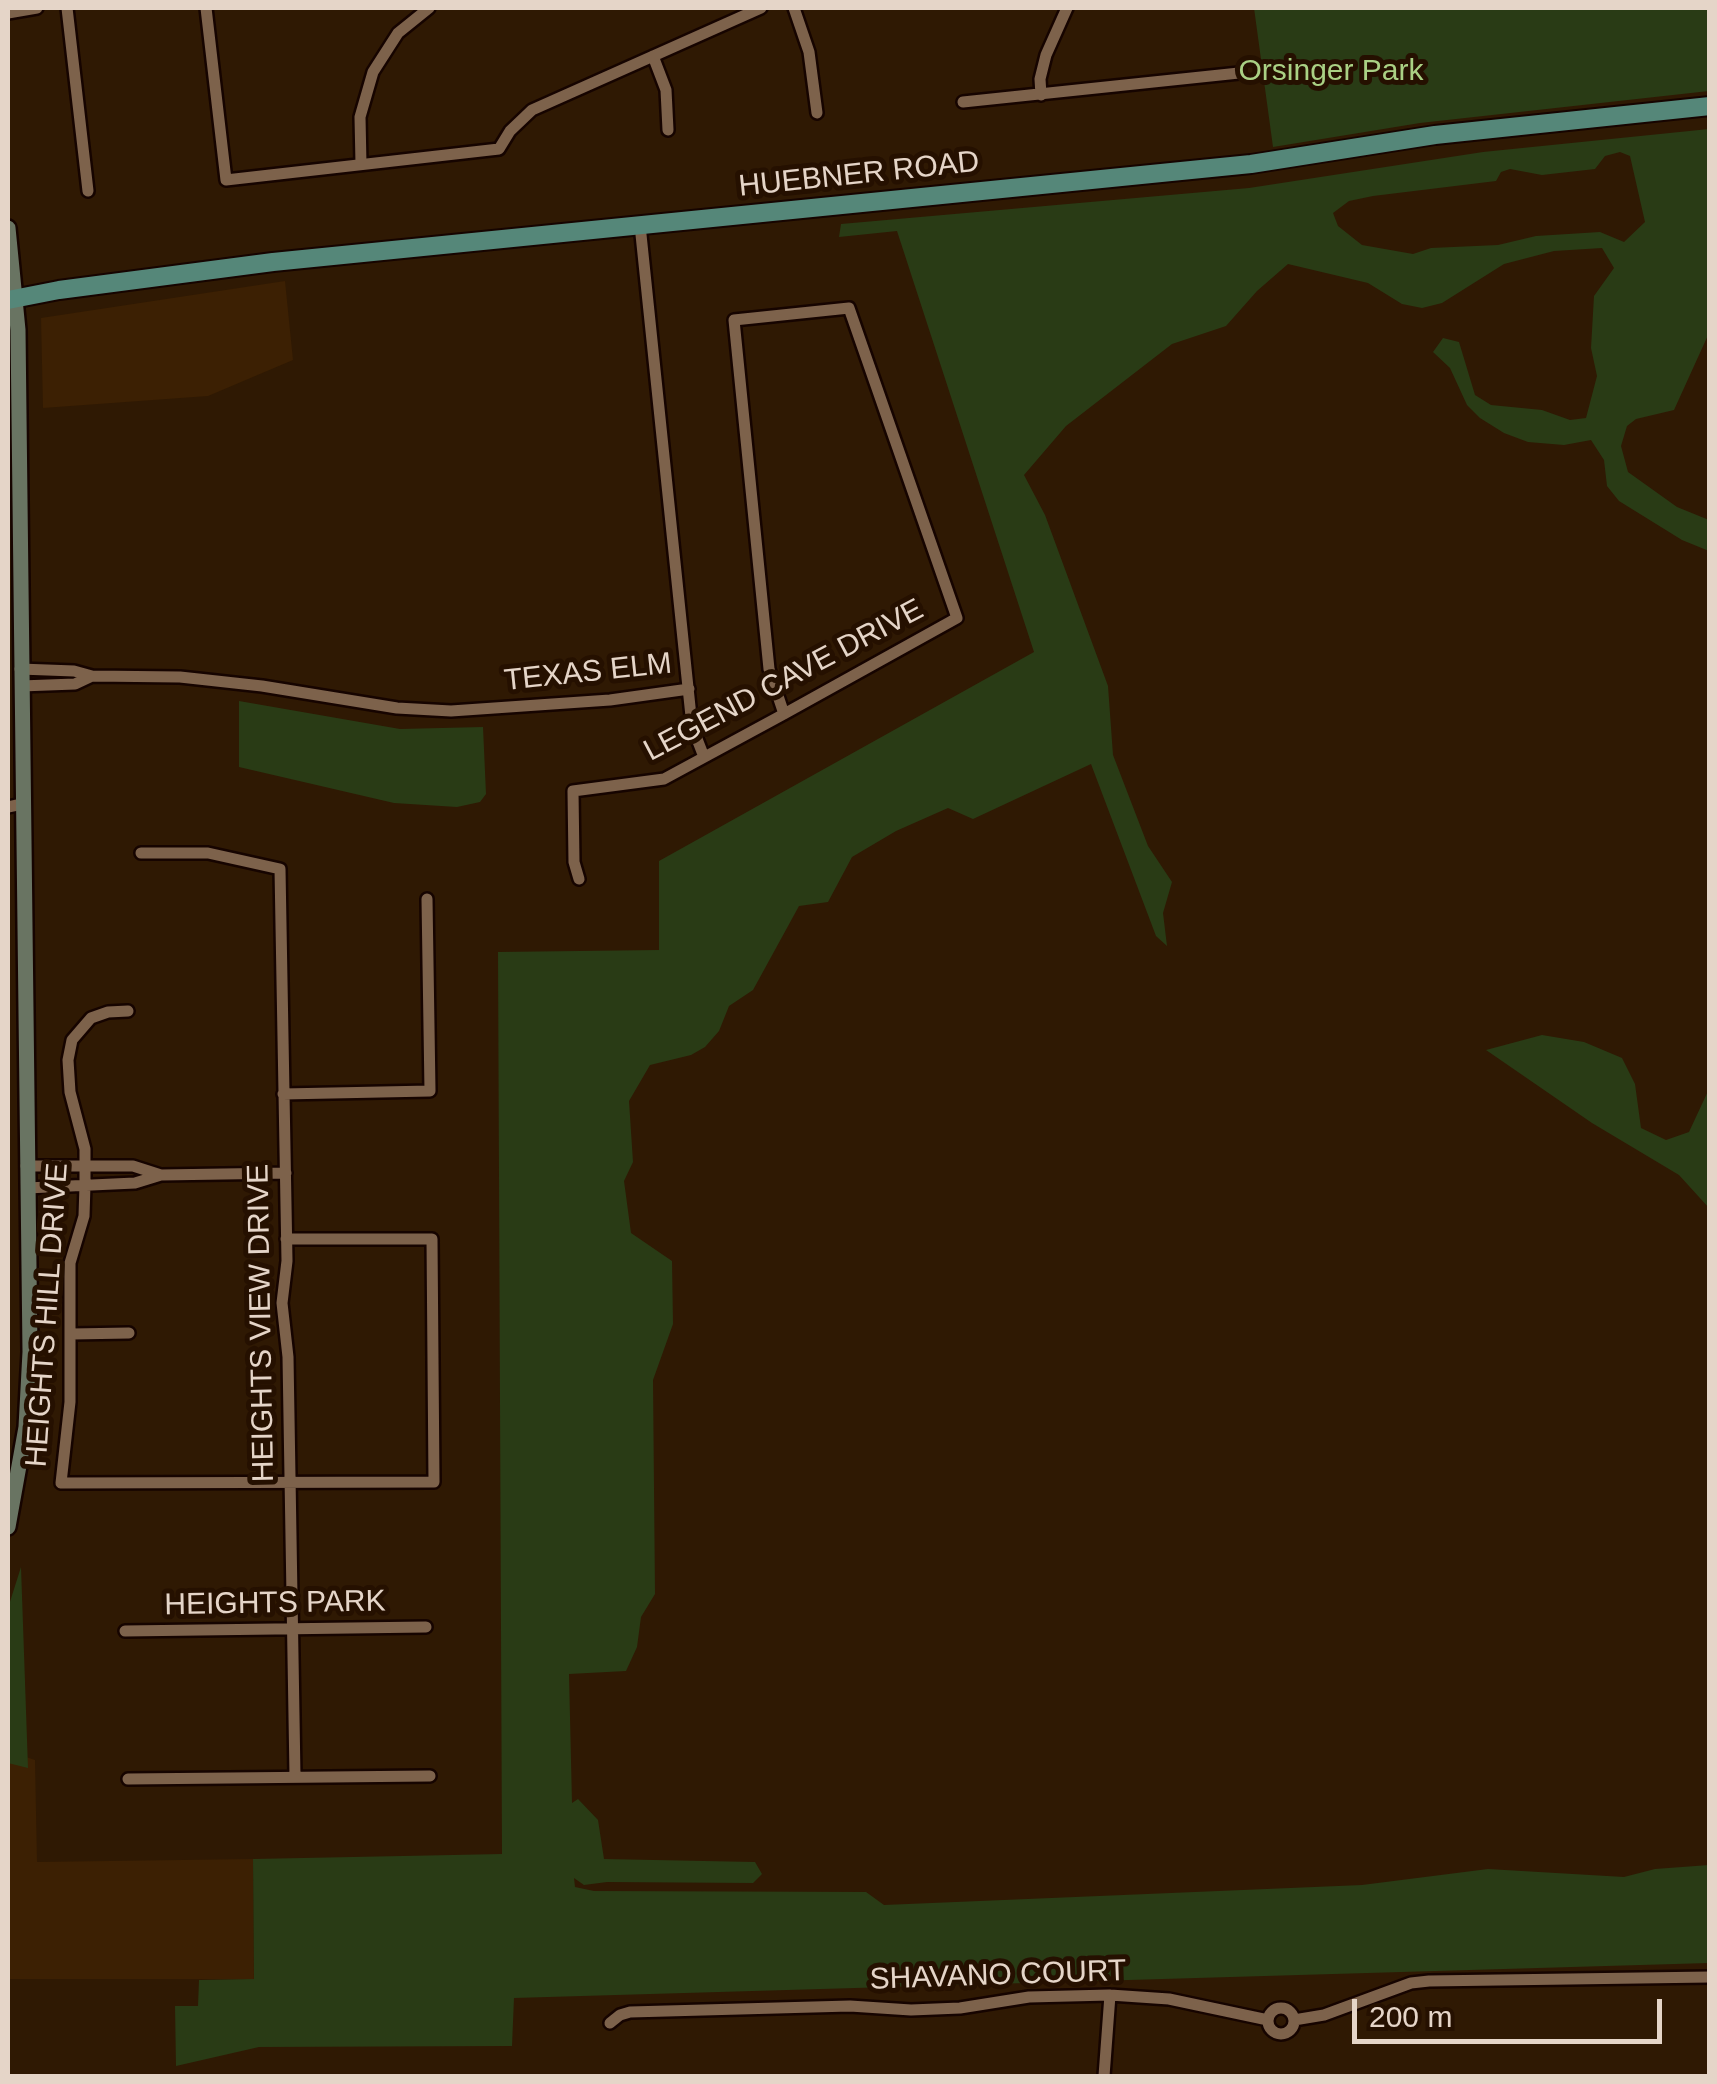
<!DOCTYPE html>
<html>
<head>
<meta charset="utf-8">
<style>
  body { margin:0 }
  #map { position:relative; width:1717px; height:2084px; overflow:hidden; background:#2f1903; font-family:Helvetica,sans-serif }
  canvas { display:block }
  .frame { position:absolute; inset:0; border:10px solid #e5d5c8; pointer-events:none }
  .scale { position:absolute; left:1352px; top:1999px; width:310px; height:45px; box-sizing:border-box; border:5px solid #e5d5c8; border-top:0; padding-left:12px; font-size:30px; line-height:35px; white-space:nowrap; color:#e5d5c8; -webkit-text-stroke:8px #251000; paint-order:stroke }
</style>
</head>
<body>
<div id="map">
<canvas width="1717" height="2084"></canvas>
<div class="frame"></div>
<div class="scale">200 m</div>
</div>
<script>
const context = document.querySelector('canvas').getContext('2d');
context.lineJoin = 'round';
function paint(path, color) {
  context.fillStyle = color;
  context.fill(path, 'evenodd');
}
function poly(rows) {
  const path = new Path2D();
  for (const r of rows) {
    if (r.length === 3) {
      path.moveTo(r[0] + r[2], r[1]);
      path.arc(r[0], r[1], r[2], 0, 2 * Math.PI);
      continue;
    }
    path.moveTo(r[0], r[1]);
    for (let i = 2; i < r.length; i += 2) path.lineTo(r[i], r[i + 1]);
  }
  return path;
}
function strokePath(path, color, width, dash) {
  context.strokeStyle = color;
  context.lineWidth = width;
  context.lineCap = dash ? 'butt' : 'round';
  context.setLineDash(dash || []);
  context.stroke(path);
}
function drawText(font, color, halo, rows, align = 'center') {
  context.font = font + ' Helvetica,sans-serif';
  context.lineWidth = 10;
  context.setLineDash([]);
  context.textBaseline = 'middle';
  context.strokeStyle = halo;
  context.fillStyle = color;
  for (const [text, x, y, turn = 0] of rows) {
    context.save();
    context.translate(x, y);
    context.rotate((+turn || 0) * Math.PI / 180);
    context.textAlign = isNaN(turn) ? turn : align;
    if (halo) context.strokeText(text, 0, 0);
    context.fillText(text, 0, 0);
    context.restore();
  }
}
const built = poly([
  [285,281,293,360,208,396,43,408,41,318],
  [8,1751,35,1760,37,1862,253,1859,254,1979,8,1979]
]);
const green = poly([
  [1254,8,1709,8,1709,91,1420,123,1273,147],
  [1709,129,1709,333,1674,410,1636,419,1627,426,1621,446,1628,472,1677,507,1709,520,1709,551,1682,540,1619,501,1607,486,1604,460,1591,440,1564,445,1528,442,1504,433,1480,418,1467,405,1450,368,1433,352,1443,338,1459,342,1475,395,1491,405,1542,410,1570,420,1586,418,1597,376,1591,348,1594,296,1614,268,1602,248,1554,251,1504,264,1442,303,1422,308,1402,304,1368,283,1288,264,1257,291,1226,326,1172,344,1066,426,1024,475,1045,515,1108,686,1113,755,1148,846,1172,882,1163,913,1167,946,1156,936,1091,764,973,819,948,808,896,831,852,857,828,902,799,906,753,990,729,1006,719,1031,705,1047,691,1055,650,1065,629,1101,633,1162,624,1181,631,1233,672,1261,673,1324,653,1380,655,1594,641,1617,637,1647,626,1671,569,1674,572,1803,578,1799,598,1820,604,1859,755,1862,762,1874,753,1883,607,1882,584,1885,574,1878,575,1887,594,1891,866,1892,884,1905,1362,1885,1488,1869,1624,1877,1655,1869,1709,1865,1709,1963,514,1998,512,2046,259,2047,176,2066,175,2006,198,2006,199,1980,254,1979,253,1859,502,1854,498,952,659,950,659,861,1034,652,897,231,839,237,841,224,1249,188,1483,152],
  [1620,152,1630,156,1645,222,1624,242,1600,232,1536,236,1498,245,1431,248,1413,254,1362,245,1338,226,1333,213,1349,201,1373,196,1496,181,1501,172,1510,169,1542,175,1595,169,1605,156],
  [239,701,400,729,483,727,486,794,480,802,457,807,394,803,239,767],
  [1542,1035,1584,1042,1622,1058,1635,1084,1641,1128,1666,1140,1689,1132,1709,1089,1709,1208,1679,1175,1592,1123,1486,1050],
  [21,1567,28,1768,8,1763,8,1608]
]);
const street = poly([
  [67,8,88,191],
  [206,8,226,180,499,149,510,131,532,110,761,8],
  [794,8,809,52,817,113],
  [8,13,37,8],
  [653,56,666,90,668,130],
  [1041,95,1040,79,1046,55,1067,8],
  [963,102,1239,73],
  [361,164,360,117,373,72,398,33,429,8],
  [640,225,692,726,704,757],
  [20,669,74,671,92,676,180,677,262,686,397,708,451,711,610,700,689,689],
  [21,686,75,684,92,676],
  [8,807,22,804],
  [141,853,208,853,280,869,287,1261,282,1303,288,1357,295,1776],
  [579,879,574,862,573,791,664,779,784,714,957,618,849,308,734,320,769,669,784,714],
  [128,1011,108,1012,91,1018,72,1040,68,1060,70,1092,85,1149,85,1185,84,1216,70,1263,70,1402,61,1483,434,1482,432,1239,286,1239],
  [283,1094,430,1091,427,899],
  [26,1166,133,1166,161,1175],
  [27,1188,135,1183,161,1175,286,1173],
  [72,1334,129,1333],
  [125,1631,426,1627],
  [128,1779,430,1776],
  [1281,2021,13],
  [1294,2020,1324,2015,1411,1983,1429,1981,1710,1977],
  [610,2023,620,2015,630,2012,850,2006,911,2010,960,2008,1029,1997,1110,1995,1169,1999,1268,2020],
  [1104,2076,1110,1995]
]);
const secondary = poly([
  [8,228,18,330,30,1352,26,1427,8,1527]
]);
const primary = poly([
  [8,300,59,290,273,262,1251,164,1435,135,1710,106]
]);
const parkNames = [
  ["Orsinger Park",1331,72]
];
const streetNames = [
  ["HUEBNER ROAD",859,175,-6],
  ["TEXAS ELM",588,673,-6],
  ["LEGEND CAVE DRIVE",784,681,-28],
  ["HEIGHTS HILL DRIVE",48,1315,-86],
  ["HEIGHTS VIEW DRIVE",262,1323,-91],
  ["HEIGHTS PARK",275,1604,-1],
  ["SHAVANO COURT",998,1976,-2]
];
paint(built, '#3c2003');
paint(green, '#293b15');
strokePath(street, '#160400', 16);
strokePath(secondary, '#160400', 20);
strokePath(primary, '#160400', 22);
strokePath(street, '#7d624b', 11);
strokePath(secondary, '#697462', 15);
strokePath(primary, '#558779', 18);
drawText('30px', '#aad184', '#251000', parkNames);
drawText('30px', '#e5d5c8', '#251000', streetNames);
</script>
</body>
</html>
